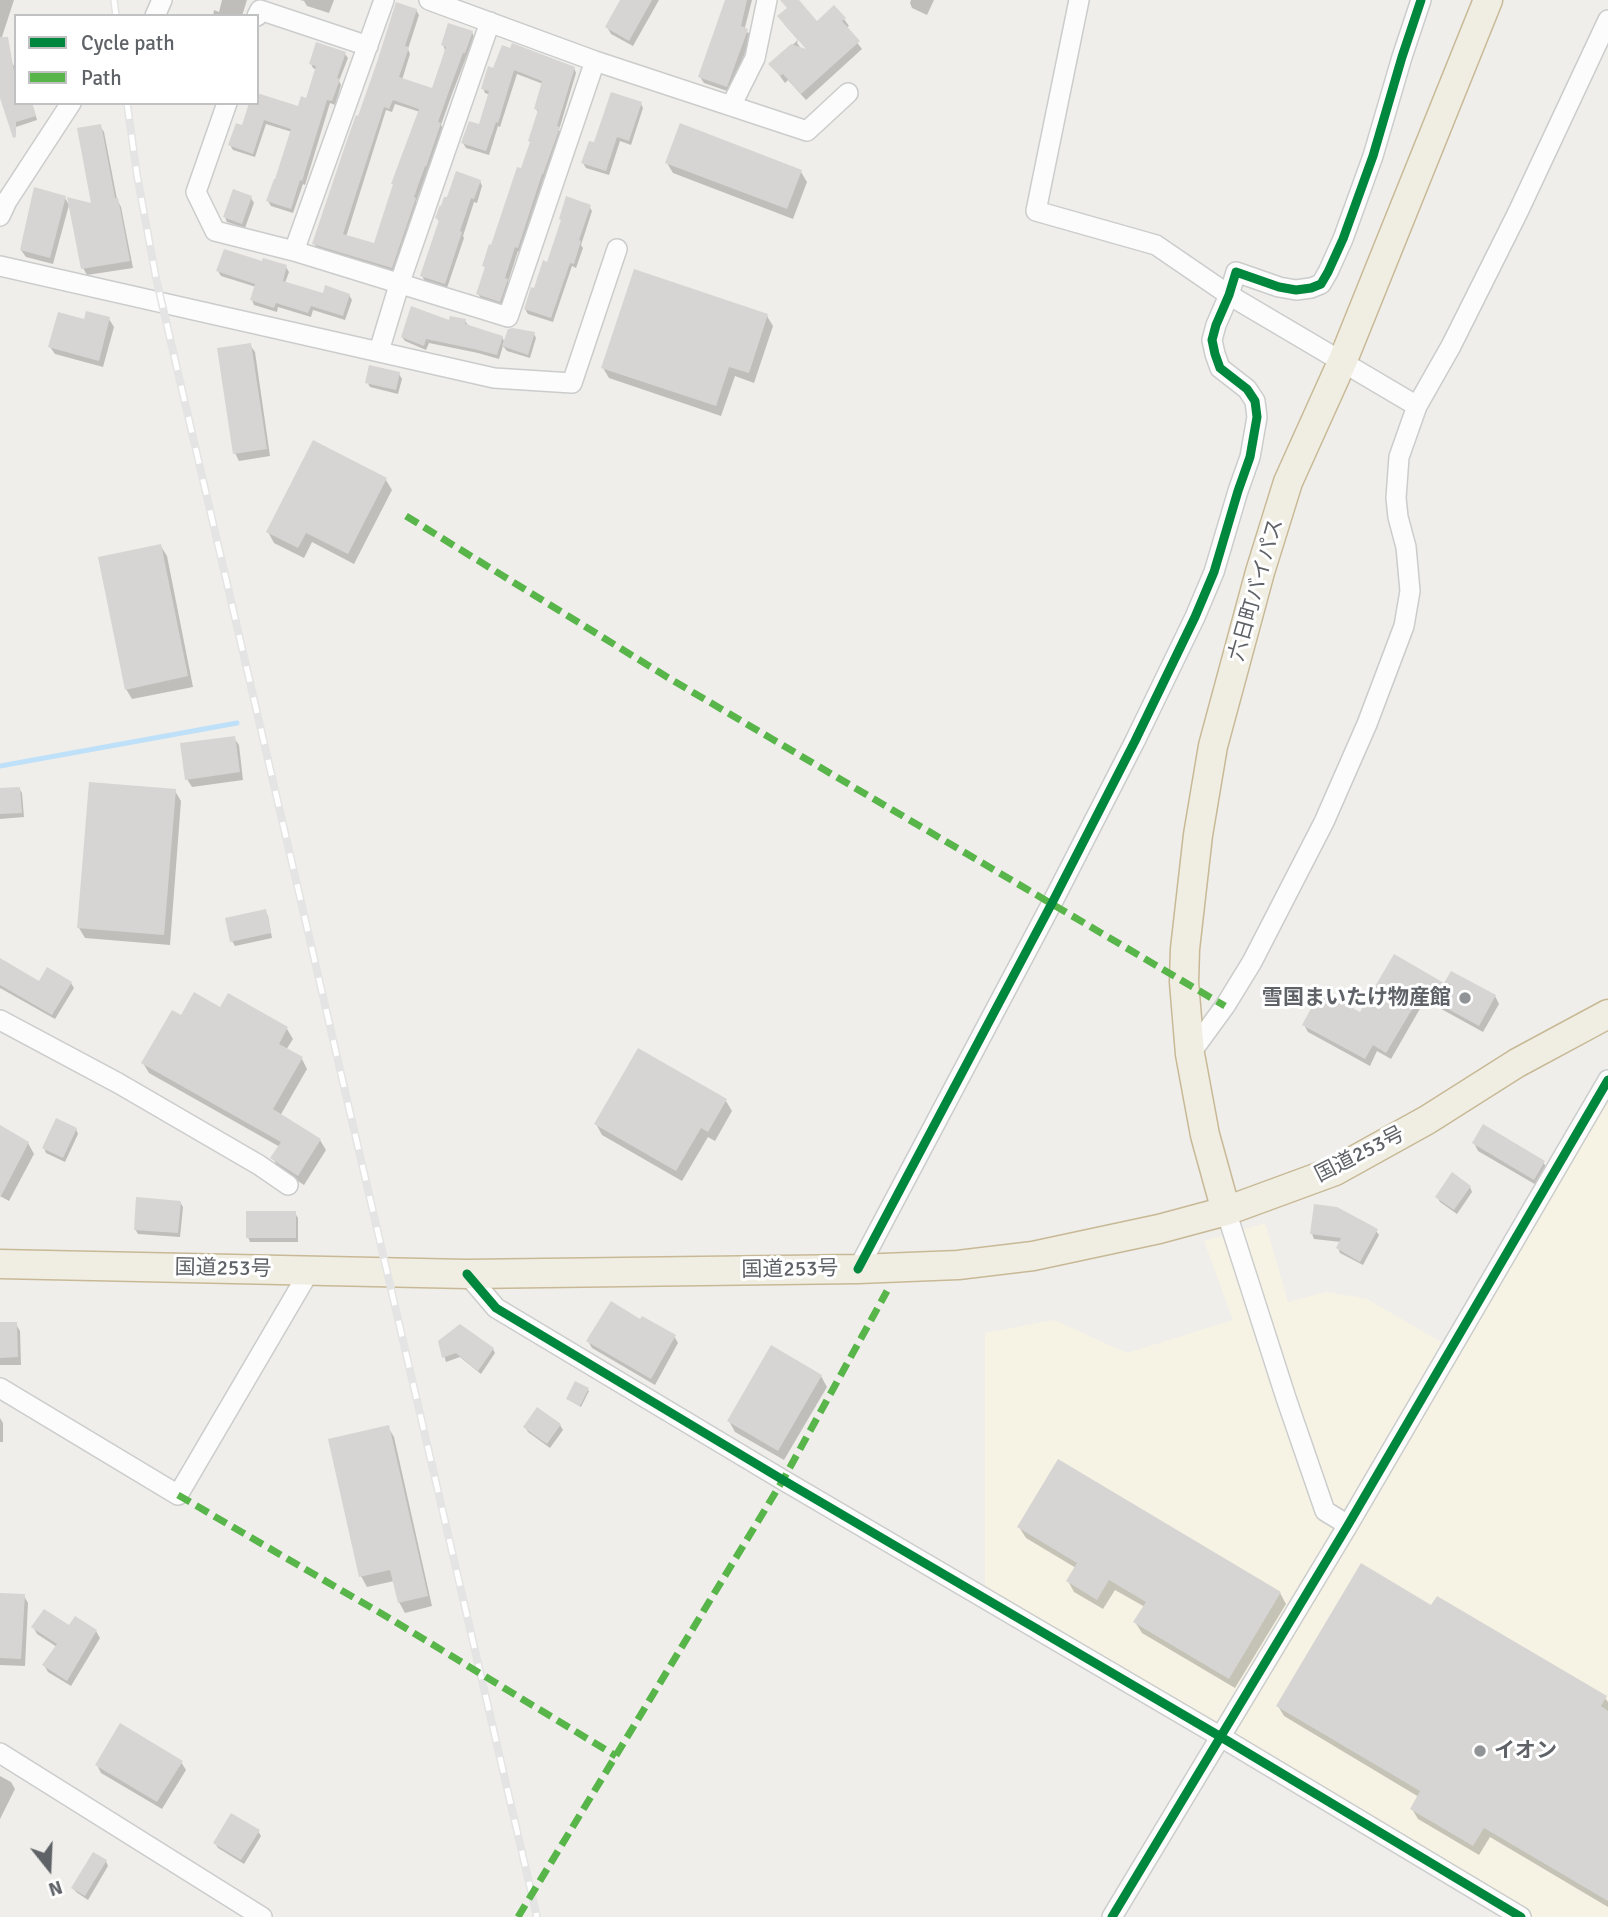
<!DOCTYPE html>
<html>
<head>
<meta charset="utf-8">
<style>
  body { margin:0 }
  #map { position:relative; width:1608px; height:1917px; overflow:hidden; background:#efeeea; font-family:Signika,sans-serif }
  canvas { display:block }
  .legend { position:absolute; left:14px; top:14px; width:245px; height:91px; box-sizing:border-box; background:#fff; border:2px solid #bfc1c3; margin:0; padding:9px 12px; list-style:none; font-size:21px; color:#5f6368 }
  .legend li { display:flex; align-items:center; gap:14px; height:35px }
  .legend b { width:35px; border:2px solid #bfc1c3 }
  .north { position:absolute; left:14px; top:1833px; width:70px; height:70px; -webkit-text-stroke:5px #fff; paint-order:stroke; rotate:162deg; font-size:19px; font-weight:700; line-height:28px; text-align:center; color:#5f6368 }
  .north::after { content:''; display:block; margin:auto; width:24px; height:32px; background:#5f6368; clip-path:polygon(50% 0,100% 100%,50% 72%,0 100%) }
</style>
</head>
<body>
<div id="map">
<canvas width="1608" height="1917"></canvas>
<ul class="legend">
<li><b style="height:9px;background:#00873e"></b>Cycle path</li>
<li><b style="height:9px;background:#58b549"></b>Path</li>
</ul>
<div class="north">N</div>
</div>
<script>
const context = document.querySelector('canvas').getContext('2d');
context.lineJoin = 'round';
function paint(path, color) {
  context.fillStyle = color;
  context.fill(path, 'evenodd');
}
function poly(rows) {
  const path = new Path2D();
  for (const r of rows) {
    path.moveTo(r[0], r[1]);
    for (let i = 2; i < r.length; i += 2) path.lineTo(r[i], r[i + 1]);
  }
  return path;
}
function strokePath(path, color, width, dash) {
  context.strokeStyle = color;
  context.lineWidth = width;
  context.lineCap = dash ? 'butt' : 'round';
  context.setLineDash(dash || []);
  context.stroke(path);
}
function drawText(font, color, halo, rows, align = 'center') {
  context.font = font + ' Signika,"Noto Sans JP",sans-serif';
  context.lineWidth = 6;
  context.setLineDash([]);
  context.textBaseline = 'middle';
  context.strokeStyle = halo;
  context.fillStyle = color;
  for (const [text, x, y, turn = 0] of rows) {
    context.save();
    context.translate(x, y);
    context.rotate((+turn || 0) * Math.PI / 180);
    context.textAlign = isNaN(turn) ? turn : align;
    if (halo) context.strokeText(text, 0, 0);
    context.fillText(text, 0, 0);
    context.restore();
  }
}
const commercial = poly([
  [1608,1080,1608,1917,1521,1917,985,1598,985,1333,1054,1320,1127,1353,1233,1320,1204,1241,1265,1223,1288,1302,1327,1292,1367,1299,1441,1342,1356,1508]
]);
const shadow = poly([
  [0,0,14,0,0,43],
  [222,0,247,0,242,16,213,16,214,10,219,12],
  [300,0,334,0,329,13,307,6,304,1],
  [622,0,659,0,633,46,611,34,607,27],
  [727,0,752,0,743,35,748,32,751,37,730,92,704,83,700,77],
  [784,0,796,0,805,33,844,19,849,26,846,28,862,49,806,100,788,80,785,83,771,64,798,40,784,24,788,10],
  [799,38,812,53,798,48,800,47,797,43],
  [911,0,934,0,927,15,912,8,910,3],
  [416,10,419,15,408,49,410,54,402,80,433,90,445,50,443,45,472,32,474,37,452,94,441,125,443,129,416,202,418,204,394,272,317,248,314,244,359,118],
  [395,104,420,112,375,245,346,237,386,110,392,112],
  [345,54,348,58,339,81,341,85,335,105,330,103,305,185,303,184,293,213,271,206,268,201,292,132,266,124,255,157,233,150,230,145,243,127,251,103,299,108,307,100,317,70,313,68,311,64],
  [11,61,14,66,16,79,16,103,32,103,37,120,13,128,0,84,0,63],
  [489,68,574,68,576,73,559,130,561,133,546,178,544,178,520,252,518,251,508,282,509,286,503,306,481,298,478,294,486,270,484,266,522,171,539,114,536,109,543,84,517,74,500,127,498,126,489,155,466,148,463,143,480,126,490,95,485,93,483,88],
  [641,104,643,108,631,145,620,141,609,175,586,168,583,163,595,145],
  [100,126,104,132,117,199,121,207,133,268,87,275,83,268,93,206],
  [667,163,801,172,807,182,793,219,673,173],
  [480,181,482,186,477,203,474,202,463,236,464,238,447,288,425,281,422,276,440,223,437,218,448,199],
  [65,198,69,205,53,264,26,257,21,250],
  [251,198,254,203,245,228,227,222,225,217],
  [589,206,592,211,581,245,583,248,576,268,572,266,553,322,528,314,525,309,549,264],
  [263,263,286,267,289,272,285,283,324,296,349,295,352,300,345,320,313,310,311,317,278,307,277,312,254,305,252,300,256,287,221,276,218,271],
  [767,316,773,326,754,383,735,376,721,416,609,378,603,368],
  [109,319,114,327,103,367,55,354,50,347,85,321],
  [465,321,468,325,502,337,505,343,534,334,536,338,530,358,507,351,503,346,499,359,478,353,429,343,426,350,405,341,402,337,450,322],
  [250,345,255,352,270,456,239,461,235,453],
  [399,374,402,379,398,394,370,387,367,382],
  [314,443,386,480,392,490,354,564,312,542,304,558,274,543,268,532],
  [160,545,167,556,193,687,132,699,126,689],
  [234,738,239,745,243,780,192,787,187,779],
  [19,788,22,793,24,817,0,819,0,790],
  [175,791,181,801,170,945,85,938,79,928],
  [265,911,268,916,272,938,235,946,232,941],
  [0,960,40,983,71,983,74,988,55,1019,0,988],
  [1445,985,1495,996,1499,1004,1483,1032,1425,1000,1391,1059,1377,1051,1370,1066,1308,1032,1304,1025,1361,1015],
  [221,1009,287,1029,293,1039,286,1050,302,1059,307,1069,280,1116,320,1140,326,1150,304,1185,278,1168,273,1158,280,1147,149,1073,143,1063],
  [726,1101,732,1111,715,1141,708,1137,682,1181,602,1135,596,1124],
  [0,1127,28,1143,34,1154,9,1201,0,1196],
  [76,1129,78,1134,65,1162,46,1153,44,1148],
  [1474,1143,1543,1162,1548,1170,1538,1186,1478,1151],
  [1470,1187,1472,1192,1457,1214,1440,1202,1437,1197],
  [180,1202,183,1207,180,1237,138,1234,135,1229],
  [295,1213,298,1218,298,1242,250,1242,248,1237],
  [1376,1231,1379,1235,1363,1265,1340,1253,1338,1248,1341,1242,1314,1239,1312,1234],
  [641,1322,674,1336,678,1343,655,1385,592,1348,588,1341],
  [0,1324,16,1324,20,1331,21,1365,0,1365],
  [440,1342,493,1349,495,1353,481,1374,460,1357,446,1362],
  [821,1376,827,1387,784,1460,735,1432,729,1421],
  [588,1390,589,1391,581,1407,569,1400],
  [0,1418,3,1423,3,1442,0,1442],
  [560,1425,563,1430,550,1448,528,1432,525,1427],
  [388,1427,394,1437,432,1606,405,1613,399,1602,394,1581,367,1587,361,1576],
  [1019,1527,1280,1593,1286,1604,1235,1688,1142,1633,1135,1622,1145,1607,1115,1590,1103,1609,1074,1592,1068,1581,1076,1568,1026,1538],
  [0,1594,24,1596,28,1603,25,1666,0,1665],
  [1432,1607,1605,1698,1608,1702,1608,1907,1490,1837,1479,1855,1418,1819,1412,1809,1419,1797,1284,1716,1278,1706],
  [33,1627,96,1631,100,1638,71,1686,48,1672,44,1665,57,1647,37,1634],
  [181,1762,186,1770,162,1809,101,1773,97,1765],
  [0,1776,11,1782,15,1789,0,1819],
  [258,1831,261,1836,244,1864,218,1848,215,1843],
  [106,1861,108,1866,88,1900,76,1892,73,1888]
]);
const stream = poly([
  [0,766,237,723]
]);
const building = poly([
  [620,0,652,0,629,41,605,27],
  [725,0,747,0,741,26,748,29,727,87,698,77],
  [780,0,799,0,817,21,834,5,846,18,842,21,860,41,801,94,783,74,780,76,768,64,791,44,806,49,777,16,787,8],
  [396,2,417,9,405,46,409,47,399,77,432,88,446,47,441,45,448,23,473,31,465,53,463,53,450,88,438,122,441,123,426,167,425,166,414,197,416,198,392,268,312,244,346,143,356,115,358,116,377,62],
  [393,100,419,109,391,184,393,184,374,243,343,234,384,107,389,109],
  [0,37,8,37,16,83,16,103,32,103,36,116,16,122,16,137,13,138,0,98],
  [316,42,346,52,337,78,340,79,332,101,327,100,302,181,300,180,291,209,266,201,274,179,275,179,291,129,264,120,253,154,228,145,236,123,242,125,249,103,257,103,257,93,298,106,301,96,306,98,316,66,309,64],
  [512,43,575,67,557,126,560,127,543,174,542,174,518,248,515,247,505,278,508,279,500,302,476,294,485,267,482,266,489,244,491,245,517,167,521,168,530,142,528,141,538,110,534,109,542,81,514,70,498,123,496,122,486,151,461,143,469,121,479,124,489,91,481,89,488,66,493,68,502,45,510,48],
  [611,92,642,102,629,141,617,137,606,171,581,163,589,141,594,142],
  [680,123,802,170,787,209,665,163],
  [101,124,115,198,118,198,130,261,81,269,67,197,91,203,77,128],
  [456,171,481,180,474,199,471,198,460,231,462,232,445,284,420,276,439,220,435,218,440,205,441,206,444,197,447,197],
  [34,187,66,196,50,258,20,250],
  [233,189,252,196,242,224,223,217],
  [566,196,591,205,579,240,581,241,574,264,570,263,551,318,524,309,531,287,534,288,543,260,547,262,561,220,559,219],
  [224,249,262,261,263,258,287,265,283,281,323,293,325,285,350,294,343,316,311,306,308,313,276,303,274,308,250,300,255,284,216,271],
  [634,269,768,314,749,373,729,367,716,406,601,368],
  [411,306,449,320,450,316,466,319,465,324,503,336,497,355,474,349,426,339,424,346,401,337],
  [86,311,110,317,99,361,48,347,58,312,84,319],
  [513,328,535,332,528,355,502,346,508,329],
  [251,343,267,449,233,454,217,348],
  [369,365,400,372,396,390,365,383],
  [313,440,387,478,348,554,306,533,298,548,266,532],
  [161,544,188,676,125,690,98,557],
  [235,736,240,772,185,780,180,743],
  [89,782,176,789,164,935,77,928],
  [20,787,22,813,0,814,0,788],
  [266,909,271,933,230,942,225,918],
  [1394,954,1444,983,1451,971,1496,995,1479,1026,1421,994,1386,1053,1373,1045,1365,1059,1302,1025,1321,990,1360,1012],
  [0,958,39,981,47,967,72,982,52,1015,0,985],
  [194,992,220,1007,228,993,288,1027,279,1044,303,1057,273,1109,321,1139,298,1176,270,1158,281,1142,141,1063,172,1010,181,1015],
  [638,1048,727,1099,708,1132,701,1128,676,1171,594,1124],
  [56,1118,77,1128,63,1158,42,1148],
  [1483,1124,1545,1161,1534,1180,1472,1143],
  [0,1125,29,1142,0,1198],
  [1452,1172,1471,1186,1454,1210,1435,1197],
  [136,1197,181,1201,178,1233,134,1230],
  [1314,1204,1337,1207,1378,1229,1360,1262,1336,1248,1341,1238,1310,1234],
  [246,1211,296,1211,296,1238,246,1238],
  [611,1301,640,1319,642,1316,676,1335,651,1379,586,1341],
  [0,1322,17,1322,18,1357,0,1358],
  [460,1324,494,1348,478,1371,456,1353,442,1358,438,1341],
  [771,1345,822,1375,778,1451,727,1421],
  [575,1381,589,1388,580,1406,566,1399],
  [537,1407,561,1424,547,1444,523,1427],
  [389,1425,428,1596,398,1603,390,1570,359,1577,328,1439],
  [1058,1459,1281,1592,1229,1679,1133,1622,1146,1602,1109,1580,1097,1600,1066,1581,1077,1563,1017,1527],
  [1361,1563,1431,1605,1437,1596,1607,1696,1601,1706,1608,1711,1608,1901,1484,1828,1473,1846,1410,1809,1420,1791,1276,1706],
  [0,1593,25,1594,21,1659,0,1658],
  [44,1609,69,1625,75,1616,97,1630,67,1681,42,1665,57,1644,31,1627],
  [120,1723,183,1761,157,1802,95,1765],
  [231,1813,260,1830,241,1860,213,1843],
  [93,1852,107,1860,85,1896,71,1888]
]);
const minor = poly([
  [384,0,294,251,508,317,595,61,429,0],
  [1079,0,1036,211,1156,245,1229,295,1417,406],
  [155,16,162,0],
  [257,16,260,10,368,46],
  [595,61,807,131,848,93],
  [227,103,196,192,215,231,294,251],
  [731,106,755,58,767,0],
  [0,216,7,201,71,103],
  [0,266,494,378,572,383,617,249],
  [379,351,399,285,490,22],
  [0,1020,118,1083,259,1165,288,1185],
  [1190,1054,1225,1006,1252,962,1324,822,1367,724,1404,626,1410,591,1406,547,1398,517,1396,498,1399,457,1417,406,1451,346,1518,212,1608,20],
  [1226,1211,1286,1398,1325,1511,1348,1525],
  [858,1269,1052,903,1135,741,1195,617,1214,572,1238,491,1250,457,1257,417,1255,401,1247,389,1220,368,1215,354,1212,340,1216,325,1229,295,1236,272,1279,287,1296,290,1311,288,1321,284,1328,272,1343,239,1373,156,1402,57,1421,0],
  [467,1274,496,1308,783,1480,1221,1737,1521,1917],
  [0,1388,178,1495,310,1270],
  [0,1753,262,1917],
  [1112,1917,1348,1525,1608,1080]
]);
const highway = poly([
  [1226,1211,1205,1135,1190,1054,1184,982,1185,949,1198,835,1213,746,1260,572,1288,482,1343,360,1488,0],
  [0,1264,467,1274,858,1269,958,1265,1033,1256,1159,1229,1226,1211,1335,1171,1427,1120,1517,1063,1608,1014]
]);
const rail = poly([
  [114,0,116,16],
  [127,103,137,175,156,278,537,1917]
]);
const quiet = poly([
  [406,516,667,677,1225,1006],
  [178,1495,389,1618,616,1756],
  [518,1917,783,1480,887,1291]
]);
const cycleway = poly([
  [858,1269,1052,903,1135,741,1195,617,1214,572,1238,491,1250,457,1257,417,1255,401,1247,389,1220,368,1215,354,1212,340,1216,325,1229,295,1236,272,1279,287,1296,290,1311,288,1321,284,1328,272,1343,239,1373,156,1402,57,1421,0],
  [467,1274,496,1308,783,1480,1221,1737,1521,1917],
  [1112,1917,1348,1525,1608,1080]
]);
const markers = [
  [1465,998,7,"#919496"],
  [1480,1751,7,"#919496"]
];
const streetNames = [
  ["六日町バイパス",1257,590,-74],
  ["国道253号",1360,1155,-27],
  ["国道253号",223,1269,1],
  ["国道253号",790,1270,-1]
];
const poiNames = [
  ["雪国まいたけ物産館",1451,998],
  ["イオン",1494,1751,"left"]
];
paint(commercial, '#f7f3e4');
paint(shadow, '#0003');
strokePath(stream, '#bfe0f9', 5);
paint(building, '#d6d5d3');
strokePath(minor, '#cbcccc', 22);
strokePath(highway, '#c8b996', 31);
strokePath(minor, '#fdfcfc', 19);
strokePath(highway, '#f0ede3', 28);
strokePath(rail, '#e4e4e4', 8);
strokePath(rail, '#fff', 5, [16]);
strokePath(quiet, '#58b549', 7, [14, 7]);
strokePath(cycleway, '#00873e', 9);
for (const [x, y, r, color] of markers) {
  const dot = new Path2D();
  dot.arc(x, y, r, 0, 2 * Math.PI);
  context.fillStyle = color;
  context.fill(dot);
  strokePath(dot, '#fff', 2.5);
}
drawText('21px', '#5f6368', '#fff', streetNames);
drawText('bold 21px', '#5f6368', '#fff', poiNames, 'right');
</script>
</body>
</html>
